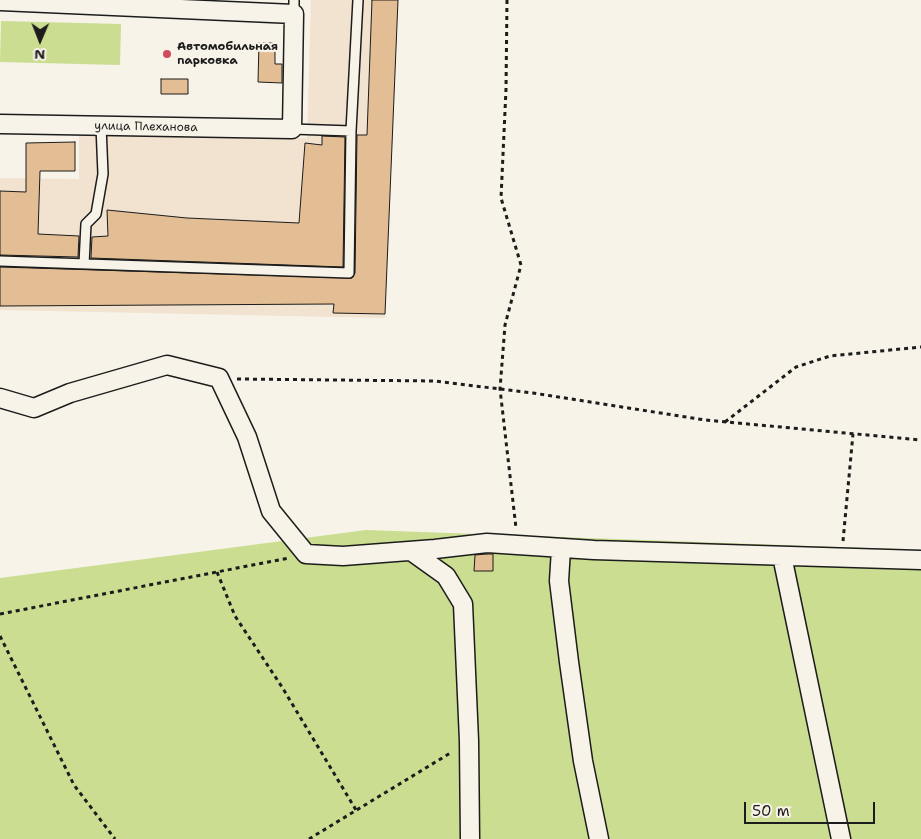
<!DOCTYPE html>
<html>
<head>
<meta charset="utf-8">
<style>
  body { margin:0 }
  #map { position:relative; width:921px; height:839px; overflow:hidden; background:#f7f3e8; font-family:"Shantell Sans",sans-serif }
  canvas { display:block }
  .north { position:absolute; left:15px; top:15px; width:50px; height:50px; -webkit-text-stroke:4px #f7f3e8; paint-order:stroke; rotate:181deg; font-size:14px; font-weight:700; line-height:20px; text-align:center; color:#1c1c1c }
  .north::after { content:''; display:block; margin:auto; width:18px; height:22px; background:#1c1c1c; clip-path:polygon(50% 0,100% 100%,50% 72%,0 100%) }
  .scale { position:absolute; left:744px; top:802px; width:131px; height:22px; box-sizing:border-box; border:2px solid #1c1c1c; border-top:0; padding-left:6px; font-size:15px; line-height:18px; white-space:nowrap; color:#1c1c1c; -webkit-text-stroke:4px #f7f3e8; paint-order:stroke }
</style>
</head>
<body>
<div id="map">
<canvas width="921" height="839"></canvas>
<div class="north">N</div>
<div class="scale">50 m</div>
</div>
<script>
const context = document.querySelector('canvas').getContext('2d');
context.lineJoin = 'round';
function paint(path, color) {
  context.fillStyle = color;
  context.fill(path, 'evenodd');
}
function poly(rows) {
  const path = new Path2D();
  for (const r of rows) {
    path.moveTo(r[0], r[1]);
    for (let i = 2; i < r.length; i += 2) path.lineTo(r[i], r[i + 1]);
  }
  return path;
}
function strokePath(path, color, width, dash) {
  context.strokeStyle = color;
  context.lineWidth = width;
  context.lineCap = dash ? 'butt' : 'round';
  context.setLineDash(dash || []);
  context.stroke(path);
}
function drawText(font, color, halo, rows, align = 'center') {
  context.font = font + ' "Shantell Sans",sans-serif';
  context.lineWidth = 4.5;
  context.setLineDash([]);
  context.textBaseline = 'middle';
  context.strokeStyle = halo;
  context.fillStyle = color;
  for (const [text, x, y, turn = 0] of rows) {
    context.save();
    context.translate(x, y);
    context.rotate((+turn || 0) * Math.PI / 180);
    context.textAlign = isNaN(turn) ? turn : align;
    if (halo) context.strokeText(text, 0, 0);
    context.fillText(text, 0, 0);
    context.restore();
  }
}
const built = poly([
  [311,0,398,0,385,318,0,310,0,178,79,179,79,134,307,138]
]);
const green = poly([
  [1,21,121,24,120,65,0,62],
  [366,530,921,550,921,839,0,839,0,578]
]);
const building = poly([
  [372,0,398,0,385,314,333,313,334,304,0,306,0,267,352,278,355,273,357,135,367,135,372,0],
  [259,43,275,43,275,64,282,64,282,83,258,82,259,43],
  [161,79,188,79,188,94,161,94,161,79],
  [322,136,345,137,343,267,91,258,92,237,108,236,107,210,187,218,299,223,305,143,322,145,322,136],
  [75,142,75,171,40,171,38,234,79,236,78,257,0,255,0,191,26,192,26,143,75,142],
  [487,554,493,554,493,571,474,571,475,555,487,554]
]);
const path = poly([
  [507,0,506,89,501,198,521,265,505,325,500,389,516,528],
  [237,379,434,381,533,393,705,420,921,440],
  [725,422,796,367,830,356,921,347],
  [843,541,853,434],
  [217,572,235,616,282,687,356,810],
  [0,614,289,558],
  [0,636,74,785,115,839],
  [309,839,452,752]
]);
const service = poly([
  [294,14,294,0],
  [292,129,351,131],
  [0,261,349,273,351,131,358,0],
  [84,264,86,224,96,214,103,174,101,126]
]);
const minor = poly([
  [0,1,294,14,292,129,0,124],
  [0,398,34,408,70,393,167,365,219,378,247,437,271,511,306,554,343,556,435,549,487,543,594,550,921,560],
  [561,549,559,581,569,662,583,761,599,839],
  [411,551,446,576,463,604,469,741,470,839],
  [782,556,841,839]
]);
const markers = [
  [167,54,5,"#d1495b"]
];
const poiNames = [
  ["Автомобильная",177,47],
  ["парковка",177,61]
];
const streetNames = [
  ["улица Плеханова",146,127,1]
];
paint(built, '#f1e3cf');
paint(green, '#cadd91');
paint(building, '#e3be94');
strokePath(building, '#1c1c1c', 1);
strokePath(service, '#1c1c1c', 12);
strokePath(minor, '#1c1c1c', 21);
strokePath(path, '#1c1c1c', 3, [4, 4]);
strokePath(service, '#f7f3e8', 9);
strokePath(minor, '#f7f3e8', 18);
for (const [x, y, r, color] of markers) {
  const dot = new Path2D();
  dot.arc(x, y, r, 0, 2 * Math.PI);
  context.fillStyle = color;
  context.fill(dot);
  strokePath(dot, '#f7f3e8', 2);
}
drawText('bold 12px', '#1c1c1c', '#f7f3e8', poiNames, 'left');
drawText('12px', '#1c1c1c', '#f7f3e8', streetNames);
</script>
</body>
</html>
